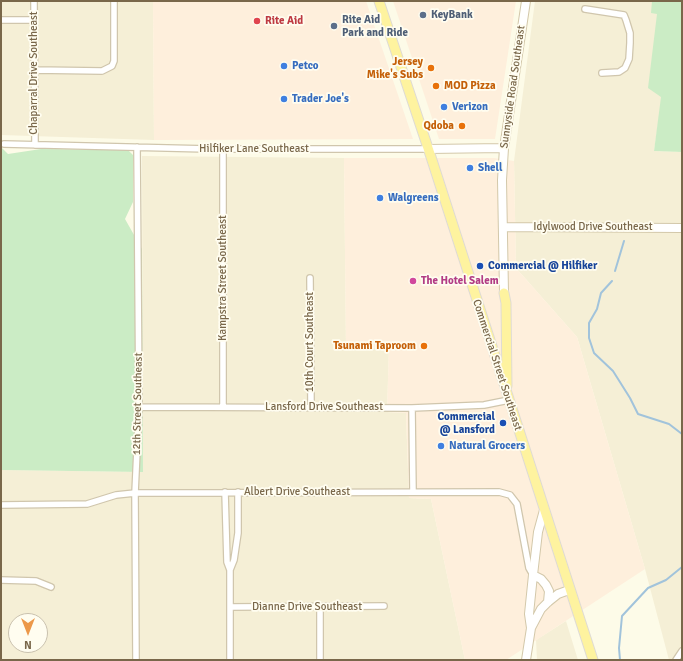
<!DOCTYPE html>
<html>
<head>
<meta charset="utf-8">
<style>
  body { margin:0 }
  #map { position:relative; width:683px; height:661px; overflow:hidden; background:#fdfbe8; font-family:Signika,sans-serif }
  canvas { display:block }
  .frame { position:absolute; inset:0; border:2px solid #79674a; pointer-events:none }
  .north { position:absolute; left:8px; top:613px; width:40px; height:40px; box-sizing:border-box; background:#fffdf0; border:1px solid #c9c1ae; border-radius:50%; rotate:180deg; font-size:11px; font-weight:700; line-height:16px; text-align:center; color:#79674a }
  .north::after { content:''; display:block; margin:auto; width:14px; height:18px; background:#ec9849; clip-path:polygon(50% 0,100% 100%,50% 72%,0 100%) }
</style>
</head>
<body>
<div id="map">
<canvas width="683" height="661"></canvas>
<div class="frame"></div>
<div class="north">N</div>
</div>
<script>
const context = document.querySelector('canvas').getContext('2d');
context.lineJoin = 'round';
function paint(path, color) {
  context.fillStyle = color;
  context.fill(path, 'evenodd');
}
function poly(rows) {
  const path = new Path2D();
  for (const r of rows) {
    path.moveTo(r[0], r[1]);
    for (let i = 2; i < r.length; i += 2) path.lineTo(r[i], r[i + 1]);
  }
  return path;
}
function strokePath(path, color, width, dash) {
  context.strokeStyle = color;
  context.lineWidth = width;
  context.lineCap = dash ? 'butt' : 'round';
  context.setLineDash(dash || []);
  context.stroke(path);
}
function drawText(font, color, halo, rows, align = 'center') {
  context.font = font + ' Signika,sans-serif';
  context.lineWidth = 3.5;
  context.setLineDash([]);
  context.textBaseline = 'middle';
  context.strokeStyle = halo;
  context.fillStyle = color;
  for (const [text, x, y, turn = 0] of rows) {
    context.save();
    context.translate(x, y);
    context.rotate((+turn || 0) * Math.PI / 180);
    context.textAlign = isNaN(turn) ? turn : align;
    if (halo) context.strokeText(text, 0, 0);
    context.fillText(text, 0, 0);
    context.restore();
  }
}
const residential = poly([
  [1,1,153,1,154,140,1,135],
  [535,1,652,1,657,14,662,97,654,151,682,152,682,660,669,660,645,569,577,337,516,268,514,161],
  [142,156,344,158,346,347,389,348,387,412,406,413,409,498,431,499,465,660,1,660,1,470,143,472],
  [16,621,40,621,40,645,16,645],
  [566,621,578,660,537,660,536,640]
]);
const commercial = poly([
  [153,1,366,1,413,139,154,140],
  [393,1,516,1,495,139,439,139],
  [344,158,494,158,514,161,516,268,577,337,645,569,506,660,465,660,431,499,409,498,406,413,387,412,389,348,346,347]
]);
const green = poly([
  [652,1,682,1,682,152,654,151,661,97,648,88,657,14,651,13],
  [1,147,8,154,41,149,128,150,133,155,133,202,125,219,142,249,143,472,1,470]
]);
const stream = poly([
  [615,271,624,241],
  [612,281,601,293,597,309,589,323,589,338,594,353,613,371,630,398,638,414,669,424,682,434],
  [620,660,619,648,622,616,648,588,666,580,682,567]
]);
const street = poly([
  [34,1,35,145],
  [585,9,624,15,626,20,630,33,630,43,629,59,625,68,619,72,602,73],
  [1,20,34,20],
  [34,70,102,71,112,66,114,61,114,1],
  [4,144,208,149,428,149],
  [223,149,223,407],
  [310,278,311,407],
  [139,407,412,408,484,405,509,400],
  [412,408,413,492],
  [225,492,227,562,230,570],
  [1,505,87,504,116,495,135,493,499,492,510,495,517,504,529,568,533,575],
  [1,580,36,581,51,587],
  [230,607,384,606],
  [136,660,135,493,139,407,137,147],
  [230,660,230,570,234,560,238,533,238,492],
  [320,660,320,607],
  [676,660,682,651]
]);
const secondary = poly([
  [428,149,504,148],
  [503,227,682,228],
  [504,293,502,180,504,148,526,1],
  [533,575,541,579,546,585,549,591,548,602],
  [531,628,541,609,548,602,558,594,569,590],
  [526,660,531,628,529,614,533,575,538,532,544,510]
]);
const primary = poly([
  [379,1,431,157,593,660],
  [504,293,506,303,507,386]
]);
const markers = [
  [423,15,4,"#5c6f8a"],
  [257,21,4,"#e0444e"],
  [334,26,4,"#5c6f8a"],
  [284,66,4,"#3f7fe0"],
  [431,68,4,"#e8710a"],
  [436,86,4,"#e8710a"],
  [284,99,4,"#3f7fe0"],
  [444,107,4,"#3f7fe0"],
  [462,126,4,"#e8710a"],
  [470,168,4,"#3f7fe0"],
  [380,198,4,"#3f7fe0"],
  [480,266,4,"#1a4fb4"],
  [413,281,4,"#d1479c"],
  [424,346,4,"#e8710a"],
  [503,423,4,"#1a4fb4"],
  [441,446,4,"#3f7fe0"]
];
const serviceNames = [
  ["KeyBank",431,15],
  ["Rite Aid",342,20],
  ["Park and Ride",342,33]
];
const healthNames = [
  ["Rite Aid",265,21]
];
const foodNames = [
  ["Jersey",423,62],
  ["Mike's Subs",423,75],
  ["MOD Pizza",444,86,"left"],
  ["Qdoba",454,126],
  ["Tsunami Taproom",416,346]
];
const shopNames = [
  ["Petco",292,66],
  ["Trader Joe's",292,99],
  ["Verizon",452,107],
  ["Shell",478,168],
  ["Walgreens",388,198],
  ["Natural Grocers",449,446]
];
const streetNames = [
  ["Chaparral Drive Southeast",34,73,-90],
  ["Sunnyside Road Southeast",513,87,-82],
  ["Hilfiker Lane Southeast",254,149],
  ["Idylwood Drive Southeast",593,227],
  ["Kampstra Street Southeast",223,278,-90],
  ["10th Court Southeast",310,342,-90],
  ["Commercial Street Southeast",497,365,72],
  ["12th Street Southeast",138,404,-89],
  ["Lansford Drive Southeast",324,407],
  ["Albert Drive Southeast",297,492],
  ["Dianne Drive Southeast",307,607]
];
const transitNames = [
  ["Commercial @ Hilfiker",488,266],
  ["Commercial",495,417,"right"],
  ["@ Lansford",495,430,"right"]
];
const hotelNames = [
  ["The Hotel Salem",421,281]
];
paint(residential, '#f5efd6');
paint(commercial, '#feefdc');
paint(green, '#cbecc5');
strokePath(stream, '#a1c3db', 2);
strokePath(street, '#d0c6ad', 8);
strokePath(secondary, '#d3c8aa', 10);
strokePath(primary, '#dfdbd4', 11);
strokePath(street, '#fff', 5.5);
strokePath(secondary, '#fff', 8);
strokePath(primary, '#fef39f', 9);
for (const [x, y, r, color] of markers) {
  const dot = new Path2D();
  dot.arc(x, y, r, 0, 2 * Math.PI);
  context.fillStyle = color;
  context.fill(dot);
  strokePath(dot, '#fffdf0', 1.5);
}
drawText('bold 11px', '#4e5e75', '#fffdf0', serviceNames, 'left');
drawText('bold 11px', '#be3a42', '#fffdf0', healthNames, 'left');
drawText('bold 11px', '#c56008', '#fffdf0', foodNames, 'right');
drawText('bold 11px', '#366cbe', '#fffdf0', shopNames, 'left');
drawText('11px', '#79674a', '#fffdf0', streetNames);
drawText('bold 11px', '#164399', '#fffdf0', transitNames, 'left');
drawText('bold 11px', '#b23c85', '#fffdf0', hotelNames, 'left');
</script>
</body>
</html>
